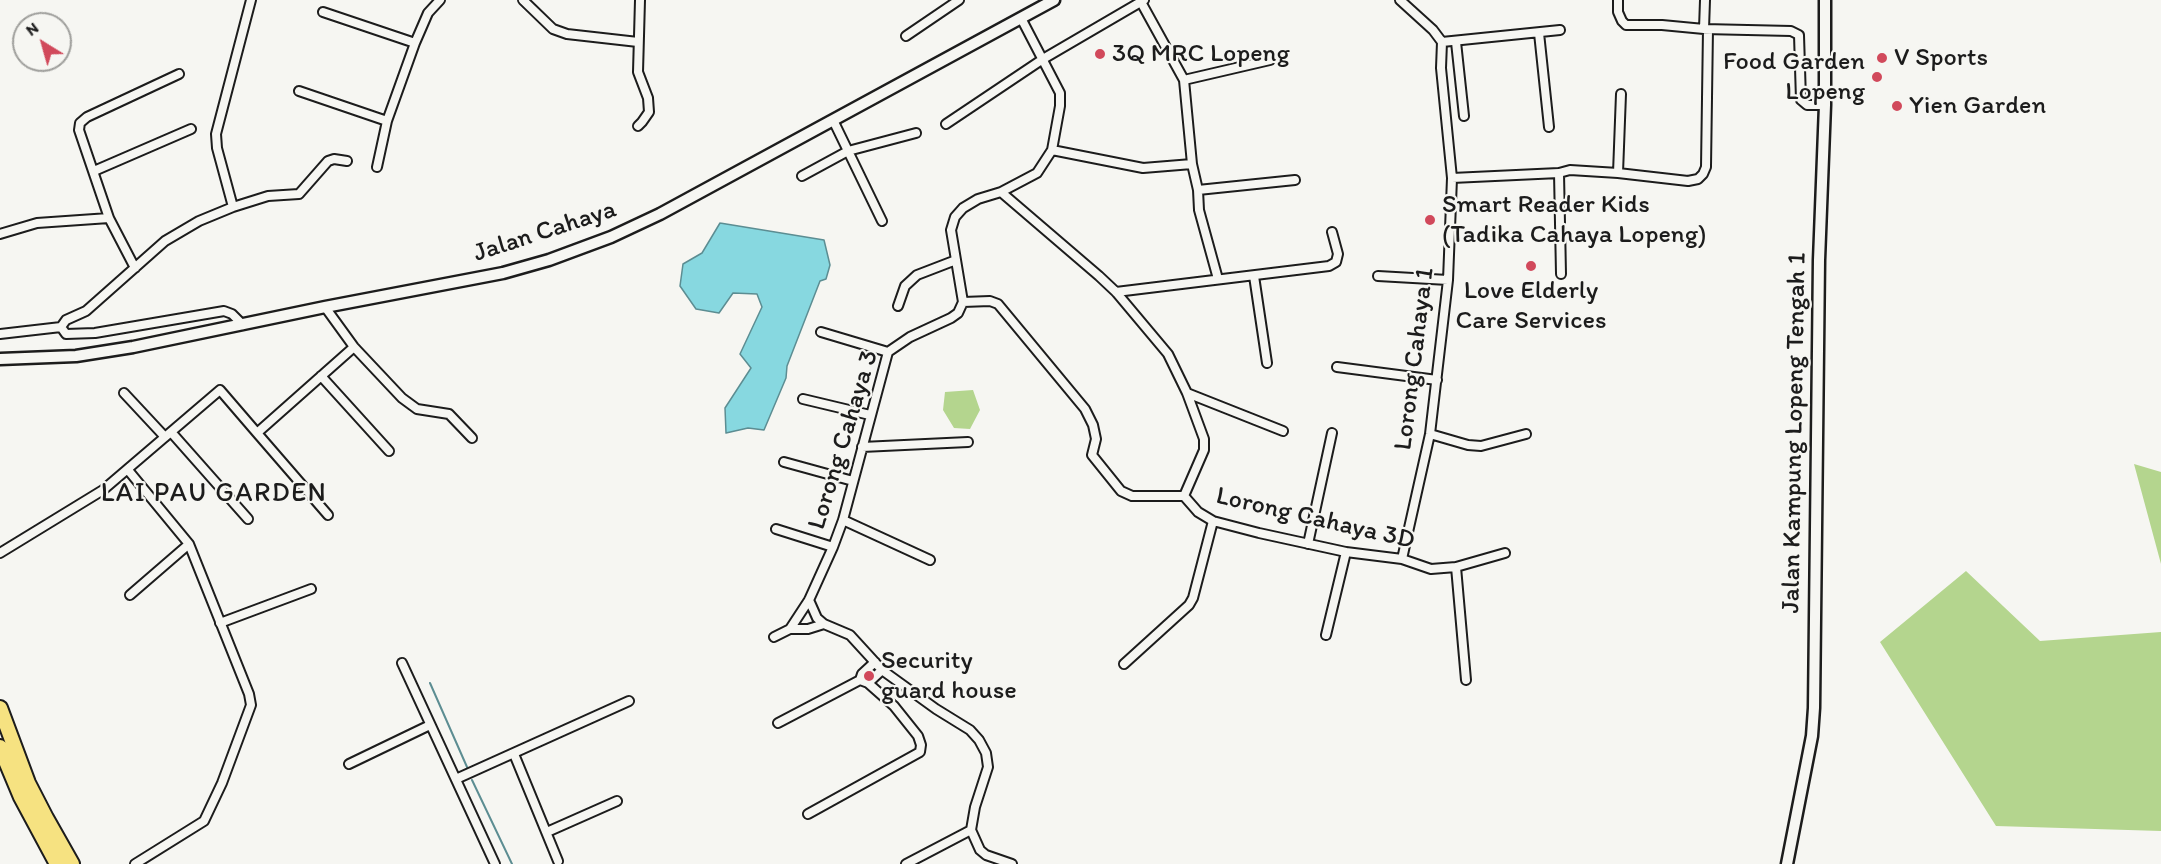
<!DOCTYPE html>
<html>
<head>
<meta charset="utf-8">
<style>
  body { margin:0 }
  #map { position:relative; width:2161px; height:864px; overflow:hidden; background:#f6f6f2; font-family:Itim,sans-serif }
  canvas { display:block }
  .north { position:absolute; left:12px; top:12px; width:60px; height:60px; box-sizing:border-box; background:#f6f6f2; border:2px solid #9f9f9c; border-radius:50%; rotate:323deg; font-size:16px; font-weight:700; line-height:24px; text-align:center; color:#1c1c1c }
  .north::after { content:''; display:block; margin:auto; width:21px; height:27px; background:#d1495b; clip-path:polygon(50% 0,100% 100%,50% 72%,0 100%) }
</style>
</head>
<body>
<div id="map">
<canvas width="2161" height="864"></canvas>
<div class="north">N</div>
</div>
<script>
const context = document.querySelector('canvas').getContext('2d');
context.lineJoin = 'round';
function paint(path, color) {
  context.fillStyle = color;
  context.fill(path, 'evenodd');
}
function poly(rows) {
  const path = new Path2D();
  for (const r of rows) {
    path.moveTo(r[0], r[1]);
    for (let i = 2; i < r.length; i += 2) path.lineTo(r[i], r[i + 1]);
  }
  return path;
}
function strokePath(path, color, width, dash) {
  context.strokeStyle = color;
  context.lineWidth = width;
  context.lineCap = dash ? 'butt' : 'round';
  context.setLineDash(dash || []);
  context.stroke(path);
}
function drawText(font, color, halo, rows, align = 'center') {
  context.font = font + ' Itim,sans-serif';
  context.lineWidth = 4.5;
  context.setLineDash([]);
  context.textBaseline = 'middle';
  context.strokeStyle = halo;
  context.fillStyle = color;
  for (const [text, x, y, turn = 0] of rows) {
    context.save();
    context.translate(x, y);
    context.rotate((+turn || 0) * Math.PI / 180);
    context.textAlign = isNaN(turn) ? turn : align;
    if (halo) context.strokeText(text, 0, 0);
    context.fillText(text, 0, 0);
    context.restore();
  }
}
const green = poly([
  [973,390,980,410,970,429,954,428,943,410,945,392],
  [2134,464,2161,472,2161,564],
  [1966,571,2040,641,2161,632,2161,831,1996,826,1880,642]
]);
const water = poly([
  [720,223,824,240,830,265,826,279,820,281,787,366,786,378,764,430,748,428,726,433,725,408,751,368,740,354,762,307,757,294,733,293,719,313,696,309,680,286,683,264,702,253,720,223]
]);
const stream = poly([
  [430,683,467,767],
  [472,780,512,864]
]);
const street = poly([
  [523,0,553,29,567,34,638,42],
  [1400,0,1433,30,1442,42,1441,68,1452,178,1448,280,1430,434,1402,559],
  [1618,0,1618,12,1622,21,1626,25,1662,25,1704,29,1791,31,1799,35,1801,100,1807,105,1825,105],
  [1141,2,1184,80,1192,164],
  [323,12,415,43],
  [1704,29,1705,0],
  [1539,33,1549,127],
  [906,36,959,0],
  [1442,42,1560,30],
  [1456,42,1464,116],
  [1184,80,1270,60],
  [299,91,387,121],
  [833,120,882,221],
  [946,124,1043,59,1144,0],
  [638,126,642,122,649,112,648,98,638,72,640,0],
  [1052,150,1143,168,1192,164,1198,190,1199,210,1218,279],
  [377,167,387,121,415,43,428,13,440,0],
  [94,171,191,129],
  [1559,173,1561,274],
  [1618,173,1621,94],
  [802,176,848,151,916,133],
  [1452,178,1559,173,1570,170,1618,173,1688,181,1698,179,1703,174,1706,167,1708,29],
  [1198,190,1295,180],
  [1001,192,1099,276,1116,292,1168,354,1187,393,1204,439,1204,450,1184,496,1198,512,1213,521,1259,533,1346,552,1402,559,1431,569,1456,567,1505,553],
  [233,207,217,148,216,134,251,0],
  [0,234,37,223,109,218],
  [135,268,109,218,79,130,80,123,87,117,179,74],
  [1254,276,1267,363],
  [1378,276,1448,280],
  [1116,292,1329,266,1336,262,1338,254,1332,232],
  [963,302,990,301,998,304,1085,409,1093,425,1096,439,1092,455,1121,491,1132,496,1184,496],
  [898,306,905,286,917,275,956,260],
  [325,307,354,347,402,398,417,409,449,414,472,438],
  [61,327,66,334,95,333,224,311,232,314,243,325],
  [821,332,888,352],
  [0,334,61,327,66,320,86,311,165,241,199,221,233,207,268,196,299,194,328,161,334,159,347,161],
  [1337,367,1437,380],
  [321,376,389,451],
  [124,393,165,437],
  [1187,393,1283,431],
  [803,399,870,415],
  [171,432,248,519],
  [257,433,328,515],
  [1430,434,1468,445,1481,446,1526,434],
  [862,447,968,442],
  [784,462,853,481],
  [128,470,189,544,249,694,251,705,222,783,204,821,135,864],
  [843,520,930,560],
  [776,529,833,547],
  [1308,544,1332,433],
  [0,553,103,490,220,390,257,433,354,347],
  [1456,567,1466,680],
  [130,595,189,544],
  [809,600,817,618,824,624,850,635,882,670,936,709,970,730,979,740,986,753,988,767,975,807,971,830,906,864],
  [220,623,311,589],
  [790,629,808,629,824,624],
  [1326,635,1346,552],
  [774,637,790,629,809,600,833,547,843,520,888,352,910,337,951,318,958,313,963,302,951,230,955,217,963,208,978,199,1001,192,1037,173,1052,150,1060,106,1060,93,1021,18],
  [402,663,495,864],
  [1124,664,1189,605,1193,598,1213,521],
  [860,680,862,674,875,662],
  [868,683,882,670],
  [778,723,860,680,868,683,894,706,918,736,921,745,920,752,808,814],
  [514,754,558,861],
  [349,764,430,725],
  [456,779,629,701],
  [971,830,980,850,986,855,1012,864],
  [547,832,617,801]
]);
const secondary = poly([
  [0,359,76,356,133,347,325,307,503,273,549,260,611,237,660,214,1054,0],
  [1787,864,1812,736,1814,708,1819,260,1825,105,1825,0]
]);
const highway = poly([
  [0,708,28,783,46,818,72,864],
  [0,747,21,797,57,864]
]);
const markers = [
  [1100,54,6,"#d1495b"],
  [1882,58,6,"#d1495b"],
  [1877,77,6,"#d1495b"],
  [1897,106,6,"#d1495b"],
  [1430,220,6,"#d1495b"],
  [1531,266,6,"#d1495b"],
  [869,676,6,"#d1495b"]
];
const poiNames = [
  ["3Q MRC Lopeng",1112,54],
  ["V Sports",1894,58],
  ["Food Garden",1865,62,"right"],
  ["Lopeng",1865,92,"right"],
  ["Yien Garden",1909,106],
  ["Smart Reader Kids",1442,205],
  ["(Tadika Cahaya Lopeng)",1442,235],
  ["Love Elderly",1531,291,"center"],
  ["Care Services",1531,321,"center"],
  ["Security",881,661],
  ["guard house",881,691]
];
const streetNames = [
  ["Jalan Cahaya",545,232,-18],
  ["Lorong Cahaya 1",1415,359,-83],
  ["Jalan Kampung Lopeng Tengah 1",1795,433,-89],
  ["Lorong Cahaya 3",844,440,-73],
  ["Lorong Cahaya 3D",1315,519,13]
];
const neighbourhoodNames = [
  ["LAI PAU GARDEN",214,494]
];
paint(green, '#b4d58e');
paint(water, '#87d8e0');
strokePath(water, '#5c8d92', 1.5);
strokePath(stream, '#5c8d92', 2);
strokePath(street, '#1c1c1c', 12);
strokePath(secondary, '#1c1c1c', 15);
strokePath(highway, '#1c1c1c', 18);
strokePath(street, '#f6f6f2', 8);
strokePath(secondary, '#f6f6f2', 10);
strokePath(highway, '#f6e281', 14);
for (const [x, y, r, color] of markers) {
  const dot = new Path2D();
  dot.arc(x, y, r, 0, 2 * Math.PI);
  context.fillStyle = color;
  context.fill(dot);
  strokePath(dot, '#f6f6f2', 2);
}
drawText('26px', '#1c1c1c', '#f6f6f2', poiNames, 'left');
drawText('26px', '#1c1c1c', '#f6f6f2', streetNames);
context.letterSpacing = '1.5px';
drawText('27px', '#1c1c1c', '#f6f6f2', neighbourhoodNames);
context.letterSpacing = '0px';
</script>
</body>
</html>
